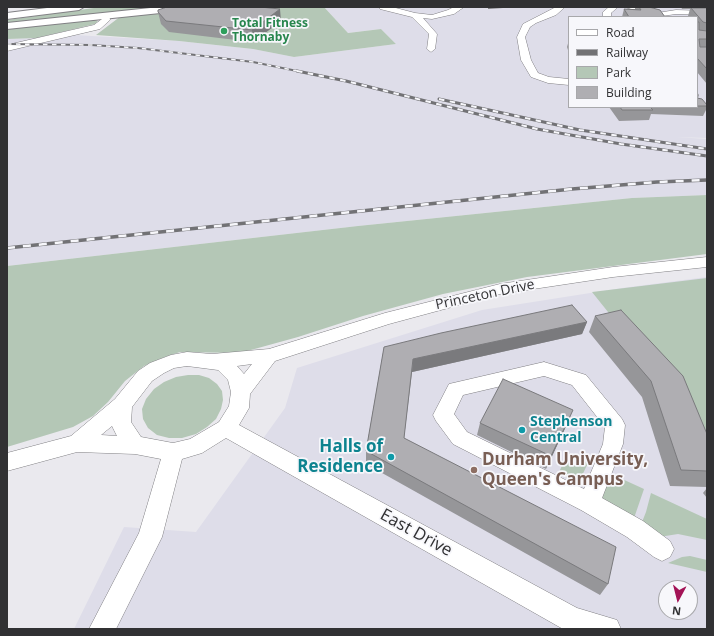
<!DOCTYPE html>
<html>
<head>
<meta charset="utf-8">
<style>
  body { margin:0 }
  #map { position:relative; width:714px; height:636px; overflow:hidden; background:#eae9ee; font-family:"Open Sans",sans-serif }
  canvas { display:block }
  .frame { position:absolute; inset:0; border:8px solid #313133; pointer-events:none }
  .legend { position:absolute; left:568px; top:16px; width:130px; height:92px; box-sizing:border-box; background:#f7f7fb; border:1px solid #a8a8ab; margin:0; padding:5px 7px; list-style:none; font-size:12px; color:#313133 }
  .legend li { display:flex; align-items:center; gap:8px; height:20px }
  .legend b { width:20px; border:1px solid #a8a8ab }
  .north { position:absolute; left:658px; top:580px; width:40px; height:40px; box-sizing:border-box; background:#f7f7fb; border:1px solid #a8a8ab; border-radius:50%; rotate:187deg; font-size:11px; font-weight:700; line-height:16px; text-align:center; color:#313133 }
  .north::after { content:''; display:block; margin:auto; width:14px; height:18px; background:#a31356; clip-path:polygon(50% 0,100% 100%,50% 72%,0 100%) }
</style>
</head>
<body>
<div id="map">
<canvas width="714" height="636"></canvas>
<div class="frame"></div>
<ul class="legend">
<li><b style="height:5px;background:#fff"></b>Road</li>
<li><b style="height:5px;background:#727275"></b>Railway</li>
<li><b style="height:11px;background:#b4c7b6"></b>Park</li>
<li><b style="height:11px;background:#afaeb2"></b>Building</li>
</ul>
<div class="north">N</div>
</div>
<script>
const context = document.querySelector('canvas').getContext('2d');
context.lineJoin = 'round';
function paint(path, color) {
  context.fillStyle = color;
  context.fill(path, 'evenodd');
}
function poly(rows) {
  const path = new Path2D();
  for (const r of rows) {
    path.moveTo(r[0], r[1]);
    for (let i = 2; i < r.length; i += 2) path.lineTo(r[i], r[i + 1]);
  }
  return path;
}
function strokePath(path, color, width, dash) {
  context.strokeStyle = color;
  context.lineWidth = width;
  context.lineCap = dash ? 'butt' : 'round';
  context.setLineDash(dash || []);
  context.stroke(path);
}
function drawText(font, color, halo, rows, align = 'center') {
  context.font = font + ' "Open Sans",sans-serif';
  context.lineWidth = 3.5;
  context.setLineDash([]);
  context.textBaseline = 'middle';
  context.strokeStyle = halo;
  context.fillStyle = color;
  for (const [text, x, y, turn = 0] of rows) {
    context.save();
    context.translate(x, y);
    context.rotate((+turn || 0) * Math.PI / 180);
    context.textAlign = isNaN(turn) ? turn : align;
    if (halo) context.strokeText(text, 0, 0);
    context.fillText(text, 0, 0);
    context.restore();
  }
}
const built = poly([
  [324,7,707,7,707,138,676,137,707,139,707,195,632,198,358,226,7,266,7,39,37,38,69,30,75,35,179,41,253,49,294,57,396,44,381,29,348,33],
  [569,17,697,17,697,107,569,107],
  [707,277,707,629,74,629,124,527,196,532,285,408,297,368,482,310,622,288],
  [666,588,690,588,690,612,666,612]
]);
const green = poly([
  [101,7,169,7,7,24,7,20],
  [211,7,324,7,348,33,381,29,396,44,294,57,253,49,179,41,96,35,121,16],
  [92,19,98,21,95,24,37,38,7,39,7,29],
  [707,195,707,254,527,277,443,294,363,316,298,337,240,353,180,352,165,357,144,366,125,381,108,402,93,416,73,427,7,447,7,266,358,226,632,198],
  [707,278,707,480,673,393,592,292],
  [188,375,199,375,209,378,217,384,222,391,223,400,221,409,216,419,207,427,196,434,182,438,169,438,157,435,148,428,143,419,142,409,146,399,154,389,164,382,176,377],
  [568,453,588,463,578,484,575,487,560,470],
  [609,473,644,489,632,524,603,500,602,492],
  [651,493,707,519,707,540,678,534,659,537,642,522,646,512],
  [690,556,707,560,707,572,668,563,682,557]
]);
const minor = poly([
  [379,7,392,7,415,13,432,15,448,10,454,7,464,7,454,14,432,19,423,18,437,34,435,49,431,52,427,49,429,34,412,17,380,9,379,7],
  [556,7,565,7,556,15,536,23,530,27,525,37,531,60,538,73,549,77,569,79,569,85,548,83,531,77,521,60,517,37,523,24,556,7],
  [609,7,618,7,611,13,611,17,603,17,603,12,609,7],
  [625,7,637,7,657,13,676,10,707,11,707,15,676,14,655,17,625,7],
  [103,13,109,13,110,20,100,29,7,51,7,45,94,25,102,19,103,13],
  [707,257,707,267,613,277,500,294,389,324,275,361,250,394,249,408,239,425,577,608,617,620,621,629,563,629,226,438,202,453,182,459,162,537,116,629,89,629,139,533,161,459,135,454,77,452,7,471,7,453,71,436,115,399,138,371,150,363,171,355,187,352,212,354,269,349,385,313,500,284,613,267,707,257],
  [252,364,244,374,237,366,252,364],
  [187,366,218,370,228,380,231,392,229,406,219,422,190,439,173,443,141,437,131,422,132,407,152,381,164,373,174,368,187,366],
  [112,426,117,436,101,435,112,426],
  [544,362,586,375,622,419,625,425,623,444,602,498,643,521,670,541,674,549,670,557,662,561,654,557,627,537,581,510,453,444,436,421,433,415,449,384,544,362],
  [544,376,572,385,605,427,603,444,584,489,467,432,454,414,463,395,544,376]
]);
const major = poly([
  [160,7,194,7,189,10,7,29,7,23,160,7]
]);
const highway = poly([
  [55,7,84,7,79,10,7,19,7,13,55,7]
]);
const railFar2 = poly([
  [7,44,91,45,138,48,253,62,302,72]
]);
const railFar1 = poly([
  [297,71,346,81,537,129,621,144,707,156],
  [439,99,580,130,707,149]
]);
const rail = poly([
  [7,248,572,189,657,182,707,180]
]);
const wall = poly([
  [635,7,652,7,651,8,665,17,622,17,624,9,635,9],
  [681,7,707,7,707,84,697,72,697,17,689,17,688,16,690,9,682,9],
  [158,12,281,21,253,42,169,32,161,24],
  [569,40,569,53,567,47],
  [697,92,699,95,698,98,707,105,707,108,703,116,651,114,649,120,619,121,609,107,697,107],
  [595,316,707,434,707,487,670,486,642,397,589,332],
  [587,322,582,334,412,372,404,438,608,584,600,595,366,464,366,451,384,347],
  [568,422,546,469,477,435,480,423],
  [707,488,707,498,703,493]
]);
const shadedWall = poly([
  [488,7,518,7,488,9],
  [280,9,281,21,253,42,252,30],
  [587,322,582,334,412,372,413,359],
  [573,410,568,422,546,469,551,456]
]);
const building = poly([
  [167,7,260,7,280,9,252,30,166,21,158,12,158,10,167,7],
  [639,7,649,7,660,10,665,17,629,17,624,9,641,10,639,7],
  [691,8,707,8,707,23,703,22,691,8],
  [697,22,699,22,699,30,707,31,707,39,699,39,700,47,707,47,707,69,697,58,697,22],
  [697,98,702,99,707,105,707,106,697,106,697,98],
  [620,107,650,107,653,110,622,110,620,107],
  [572,305,587,322,413,359,404,438,616,547,608,584,366,451,384,347,441,333,572,305],
  [621,310,683,376,707,434,707,471,681,470,651,381,595,316,621,310],
  [503,379,573,410,551,456,480,423,503,379]
]);
const markers = [
  [224,31,4,"#2e9e5b"],
  [522,430,4,"#0f9aa8"],
  [391,457,4,"#0f9aa8"],
  [474,470,4,"#8d6e63"]
];
const farLeisurenames = [
  ["Total Fitness",232,24],
  ["Thornaby",232,38]
];
const streetNames = [
  ["Princeton Drive",485,295,-12]
];
const cultureNames = [
  ["Stephenson",530,422],
  ["Central",530,438]
];
const nearCulturenames = [
  ["Halls of",383,447],
  ["Residence",383,467]
];
const nearEducationnames = [
  ["Durham University,",482,460],
  ["Queen's Campus",482,480]
];
const nearStreetnames = [
  ["East Drive",416,533,29]
];
paint(built, '#dedde9');
paint(green, '#b4c7b6');
strokePath(minor, '#818084', 1);
strokePath(major, '#818084', 2);
strokePath(highway, '#818084', 2);
paint(minor, '#fff');
paint(major, '#fff');
paint(highway, '#fff');
strokePath(railFar2, '#727275', 2);
strokePath(railFar1, '#727275', 3);
strokePath(rail, '#727275', 3.5);
strokePath(railFar2, '#f7f7fb', 1.5, [4.5]);
strokePath(railFar1, '#f7f7fb', 2, [5.5]);
strokePath(rail, '#f7f7fb', 2.5, [8]);
paint(wall, '#969699');
paint(shadedWall, '#7a7a7d');
paint(building, '#afaeb2');
strokePath(building, '#7a7a7d', 1);
for (const [x, y, r, color] of markers) {
  const dot = new Path2D();
  dot.arc(x, y, r, 0, 2 * Math.PI);
  context.fillStyle = color;
  context.fill(dot);
  strokePath(dot, '#f7f7fb', 1.5);
}
drawText('bold 12px', '#27864d', '#f7f7fb', farLeisurenames, 'left');
drawText('14px', '#313133', '#f7f7fb', streetNames);
drawText('bold 14px', '#0d838f', '#f7f7fb', cultureNames, 'left');
drawText('bold 17px', '#0d838f', '#f7f7fb', nearCulturenames, 'right');
drawText('bold 17px', '#785e54', '#f7f7fb', nearEducationnames, 'left');
drawText('17px', '#313133', '#f7f7fb', nearStreetnames);
</script>
</body>
</html>
